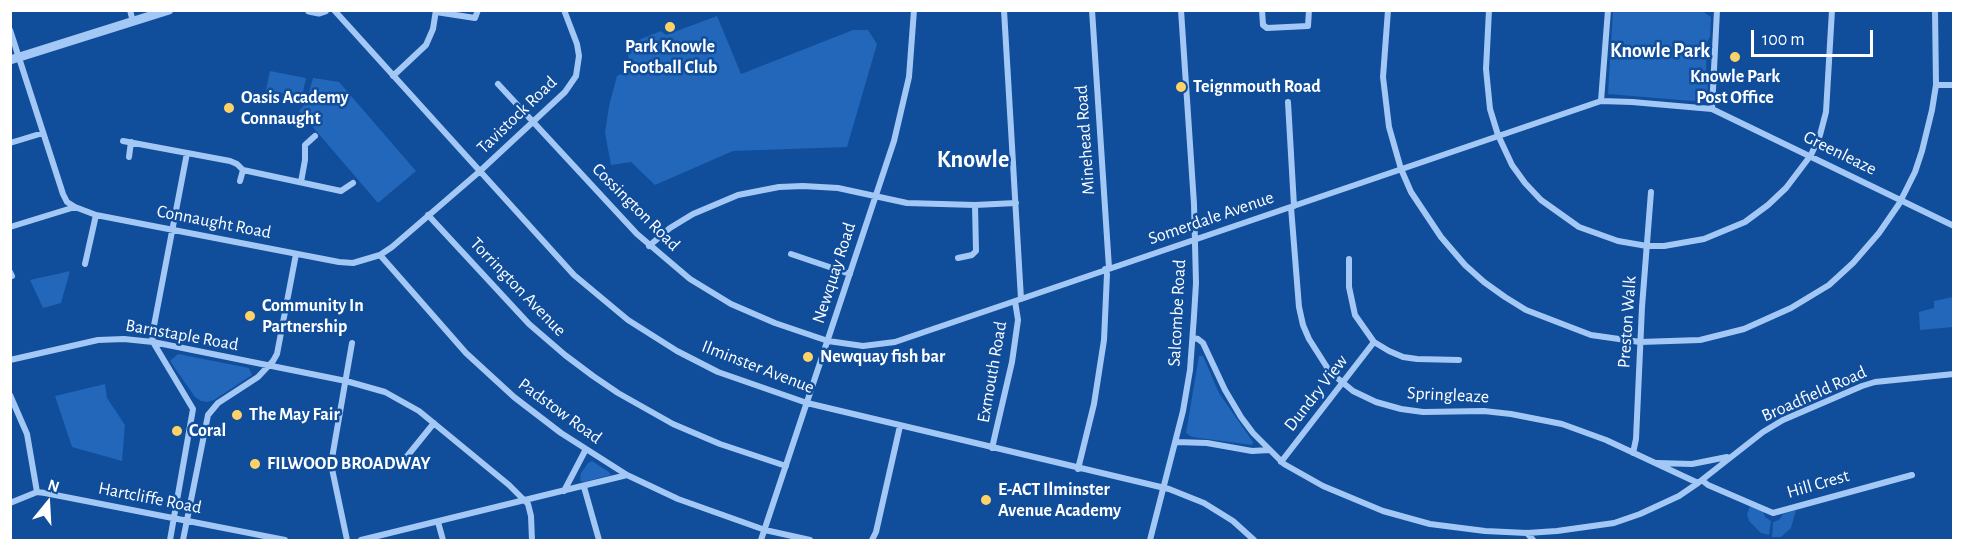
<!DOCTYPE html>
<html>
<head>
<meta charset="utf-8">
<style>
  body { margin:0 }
  #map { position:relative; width:1964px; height:551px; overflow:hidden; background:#104d9b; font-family:"Alegreya Sans",sans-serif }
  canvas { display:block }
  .frame { position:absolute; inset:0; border:12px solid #fff; pointer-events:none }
  .north { position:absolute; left:18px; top:473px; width:60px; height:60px; -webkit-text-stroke:4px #104d9b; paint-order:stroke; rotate:18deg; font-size:16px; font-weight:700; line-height:24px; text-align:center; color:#fff }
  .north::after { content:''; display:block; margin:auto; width:21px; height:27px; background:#fff; clip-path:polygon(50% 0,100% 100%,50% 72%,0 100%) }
  .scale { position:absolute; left:1751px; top:30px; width:122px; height:27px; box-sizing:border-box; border:3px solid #fff; border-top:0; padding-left:8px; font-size:18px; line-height:21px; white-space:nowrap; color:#fff; -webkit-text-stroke:4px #104d9b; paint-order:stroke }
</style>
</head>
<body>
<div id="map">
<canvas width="1964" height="551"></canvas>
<div class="frame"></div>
<div class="north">N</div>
<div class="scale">100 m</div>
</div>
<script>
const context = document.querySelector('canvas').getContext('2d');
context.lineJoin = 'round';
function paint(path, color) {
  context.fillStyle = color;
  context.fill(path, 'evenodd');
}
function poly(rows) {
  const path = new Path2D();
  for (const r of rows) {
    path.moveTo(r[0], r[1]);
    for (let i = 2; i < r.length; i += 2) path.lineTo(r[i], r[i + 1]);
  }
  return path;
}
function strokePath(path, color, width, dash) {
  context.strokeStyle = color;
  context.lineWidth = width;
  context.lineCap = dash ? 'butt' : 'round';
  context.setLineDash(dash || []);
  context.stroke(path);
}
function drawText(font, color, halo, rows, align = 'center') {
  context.font = font + ' "Alegreya Sans",sans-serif';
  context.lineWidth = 5;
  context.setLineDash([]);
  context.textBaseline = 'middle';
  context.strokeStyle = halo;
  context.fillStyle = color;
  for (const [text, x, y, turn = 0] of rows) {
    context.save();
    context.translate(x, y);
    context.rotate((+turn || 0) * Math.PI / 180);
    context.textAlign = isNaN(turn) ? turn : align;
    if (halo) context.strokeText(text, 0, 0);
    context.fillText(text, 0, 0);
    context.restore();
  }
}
const green = poly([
  [1613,11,1702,11,1711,17,1710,37,1707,42,1706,71,1708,77,1707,100,1692,101,1608,94],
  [717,16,741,74,853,30,868,30,877,44,847,147,733,151,655,185,631,162,611,165,605,133,609,106,617,76,631,69,626,45,661,31,666,35],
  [270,71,306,78,302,97,266,90],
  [313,78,339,82,416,171,378,203,299,111,306,103],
  [70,271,61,303,43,308,30,280],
  [1953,297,1953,327,1920,330,1919,312,1934,308,1934,301],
  [178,354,249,368,252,375,214,400,207,402,201,401,195,397,170,361],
  [1199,356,1203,356,1219,393,1253,442,1252,445,1192,437,1186,433],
  [105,384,107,398,125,425,122,461,72,447,55,396],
  [592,461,609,472,611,475,584,482,580,481,581,473,588,463],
  [1750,506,1763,511,1765,517,1771,521,1769,535,1761,533,1749,521,1747,514],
  [1796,510,1791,528,1781,537,1772,537,1773,522,1779,520,1783,514]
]);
const minor = poly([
  [130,10,133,22],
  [334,10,574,275,628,320,677,351,718,372,807,403,1169,489,1204,503,1233,521,1254,540],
  [1004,10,1021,299],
  [1092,10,1109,268],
  [1262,10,1263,25,1267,28,1308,26,1309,10],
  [1388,10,1383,77,1389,127,1401,169,1411,192,1441,237,1465,265,1484,282,1505,297,1526,310,1591,335,1640,342,1700,340,1744,329,1791,308,1829,285,1853,263,1879,233,1899,204,1915,172,1922,151,1932,110,1936,85,1935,10],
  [1489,10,1486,69,1490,109,1498,135,1512,165,1525,183,1541,200,1579,227,1618,241,1647,246,1664,246,1704,239,1745,222,1768,205,1786,188,1811,155,1820,135,1826,112,1832,10],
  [1608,10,1601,101,1632,102,1712,109,1717,10],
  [436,12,475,18,478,10],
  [10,30,63,194,67,202,75,207,96,215,339,262,353,263,380,255,392,247,479,172,565,92,576,76,579,56,577,44,564,10],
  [393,76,426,45,433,29,436,10],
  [498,84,637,234,690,279,731,304,775,323,828,341,863,346,895,342,1601,101],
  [1936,85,1954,85],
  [1288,102,1294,206],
  [1712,109,1954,226],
  [123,141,230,161,237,164,243,170,341,191,353,183],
  [10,143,43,133],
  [129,157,131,142],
  [240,181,243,170],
  [301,182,305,160,305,145,315,136],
  [1291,207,1299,307,1303,325,1309,339,1330,372,1353,391,1376,402,1401,409,1423,412,1484,411,1511,414,1562,424,1606,440,1698,483],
  [428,215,529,324,565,355,593,376,618,393,673,424,720,444,786,466],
  [10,227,75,207],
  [649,246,670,228,693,214,738,195,779,187,803,186,838,188,907,203,975,205,1016,203],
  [791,254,850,274],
  [380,255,466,353,514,397,561,433,627,475,678,499,765,530,810,540],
  [958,258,972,255,976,251,975,205],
  [1349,259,1349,287,1355,315,1374,342,1389,351,1403,357,1417,359,1459,360],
  [85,264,96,215],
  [10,272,12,276],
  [1193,338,1198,339,1203,343,1225,390,1241,417,1253,433,1284,464,1323,486,1383,511,1430,524,1485,531,1527,533,1557,531,1614,523,1640,514,1679,496,1698,483,1763,432,1783,420,1862,386,1875,382,1954,374],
  [10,360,98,340,124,339,153,342,346,381,385,392,419,411,509,485,528,504,531,516,532,540],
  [10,395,27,434,37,492],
  [1176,442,1207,443,1252,451,1269,450],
  [992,448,1012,362,1018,320,1015,301],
  [1633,453,1636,439,1642,307,1651,192],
  [404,460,434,423],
  [1281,462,1374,342],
  [1657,463,1692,464,1727,457],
  [1078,469,1094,404,1104,340,1107,274,1105,269],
  [1703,481,1708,485,1773,513,1912,475],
  [584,487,599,540],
  [564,491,586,449],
  [10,503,37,492,45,493,285,540],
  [438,522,443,540],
  [1527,533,1533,540],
  [170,540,193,409,153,342,152,336,187,153],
  [183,540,208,415,218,403,258,377,273,361,277,354,296,254],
  [347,540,331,464,352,343],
  [361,540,627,475],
  [761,540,894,141,909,77,914,10],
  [872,540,876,532,900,426],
  [1150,540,1183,411,1190,370,1194,316,1196,283,1194,204,1181,10]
]);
const tertiary = poly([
  [309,10,319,12,325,10],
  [10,60,169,10]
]);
const markers = [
  [670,27,6,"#ffd267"],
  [1735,57,6,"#ffd267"],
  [1181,87,6,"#ffd267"],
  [229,108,6,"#ffd267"],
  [250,316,6,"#ffd267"],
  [808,357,6,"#ffd267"],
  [237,415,6,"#ffd267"],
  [177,431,6,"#ffd267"],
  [255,464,6,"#ffd267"],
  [986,500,6,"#ffd267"]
];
const poiNames = [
  ["Park Knowle",670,47,"center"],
  ["Football Club",670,68,"center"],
  ["Knowle Park",1735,77,"center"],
  ["Post Office",1735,98,"center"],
  ["Teignmouth Road",1193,87],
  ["Oasis Academy",241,98],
  ["Connaught",241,119],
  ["Community In",262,306],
  ["Partnership",262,327],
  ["Newquay fish bar",820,357],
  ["The May Fair",249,415],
  ["Coral",189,431],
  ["FILWOOD BROADWAY",267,464],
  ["E-ACT Ilminster",998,490],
  ["Avenue Academy",998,511]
];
const streetNames = [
  ["Tavistock Road",517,115,-44],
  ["Minehead Road",1085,140,-94],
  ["Greenleaze",1840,153,26],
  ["Cossington Road",636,207,45],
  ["Somerdale Avenue",1211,218,-19],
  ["Connaught Road",214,222,11],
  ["Newquay Road",834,273,-72],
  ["Torrington Avenue",518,287,46],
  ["Salcombe Road",1177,313,-87],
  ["Preston Walk",1627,322,-86],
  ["Barnstaple Road",182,335,10],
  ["Ilminster Avenue",758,367,21],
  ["Exmouth Road",992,372,-80],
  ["Dundry View",1316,393,-52],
  ["Broadfield Road",1814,394,-24],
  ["Springleaze",1448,395,3],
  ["Padstow Road",560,411,36],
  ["Hill Crest",1818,484,-16],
  ["Hartcliffe Road",150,498,11]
];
const neighbourhoodNames = [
  ["Knowle Park",1660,51]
];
const districtNames = [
  ["Knowle",973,160]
];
paint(green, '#2267b9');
strokePath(minor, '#a3c8f5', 6);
strokePath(tertiary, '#a3c8f5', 9);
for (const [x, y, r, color] of markers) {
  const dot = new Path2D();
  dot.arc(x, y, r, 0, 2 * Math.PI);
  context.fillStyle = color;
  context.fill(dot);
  strokePath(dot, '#104d9b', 2);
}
drawText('bold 18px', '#fff', '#104d9b', poiNames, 'left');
drawText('18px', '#fff', '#104d9b', streetNames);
drawText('bold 20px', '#fff', '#104d9b', neighbourhoodNames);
drawText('bold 24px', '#fff', '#104d9b', districtNames);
</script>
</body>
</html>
